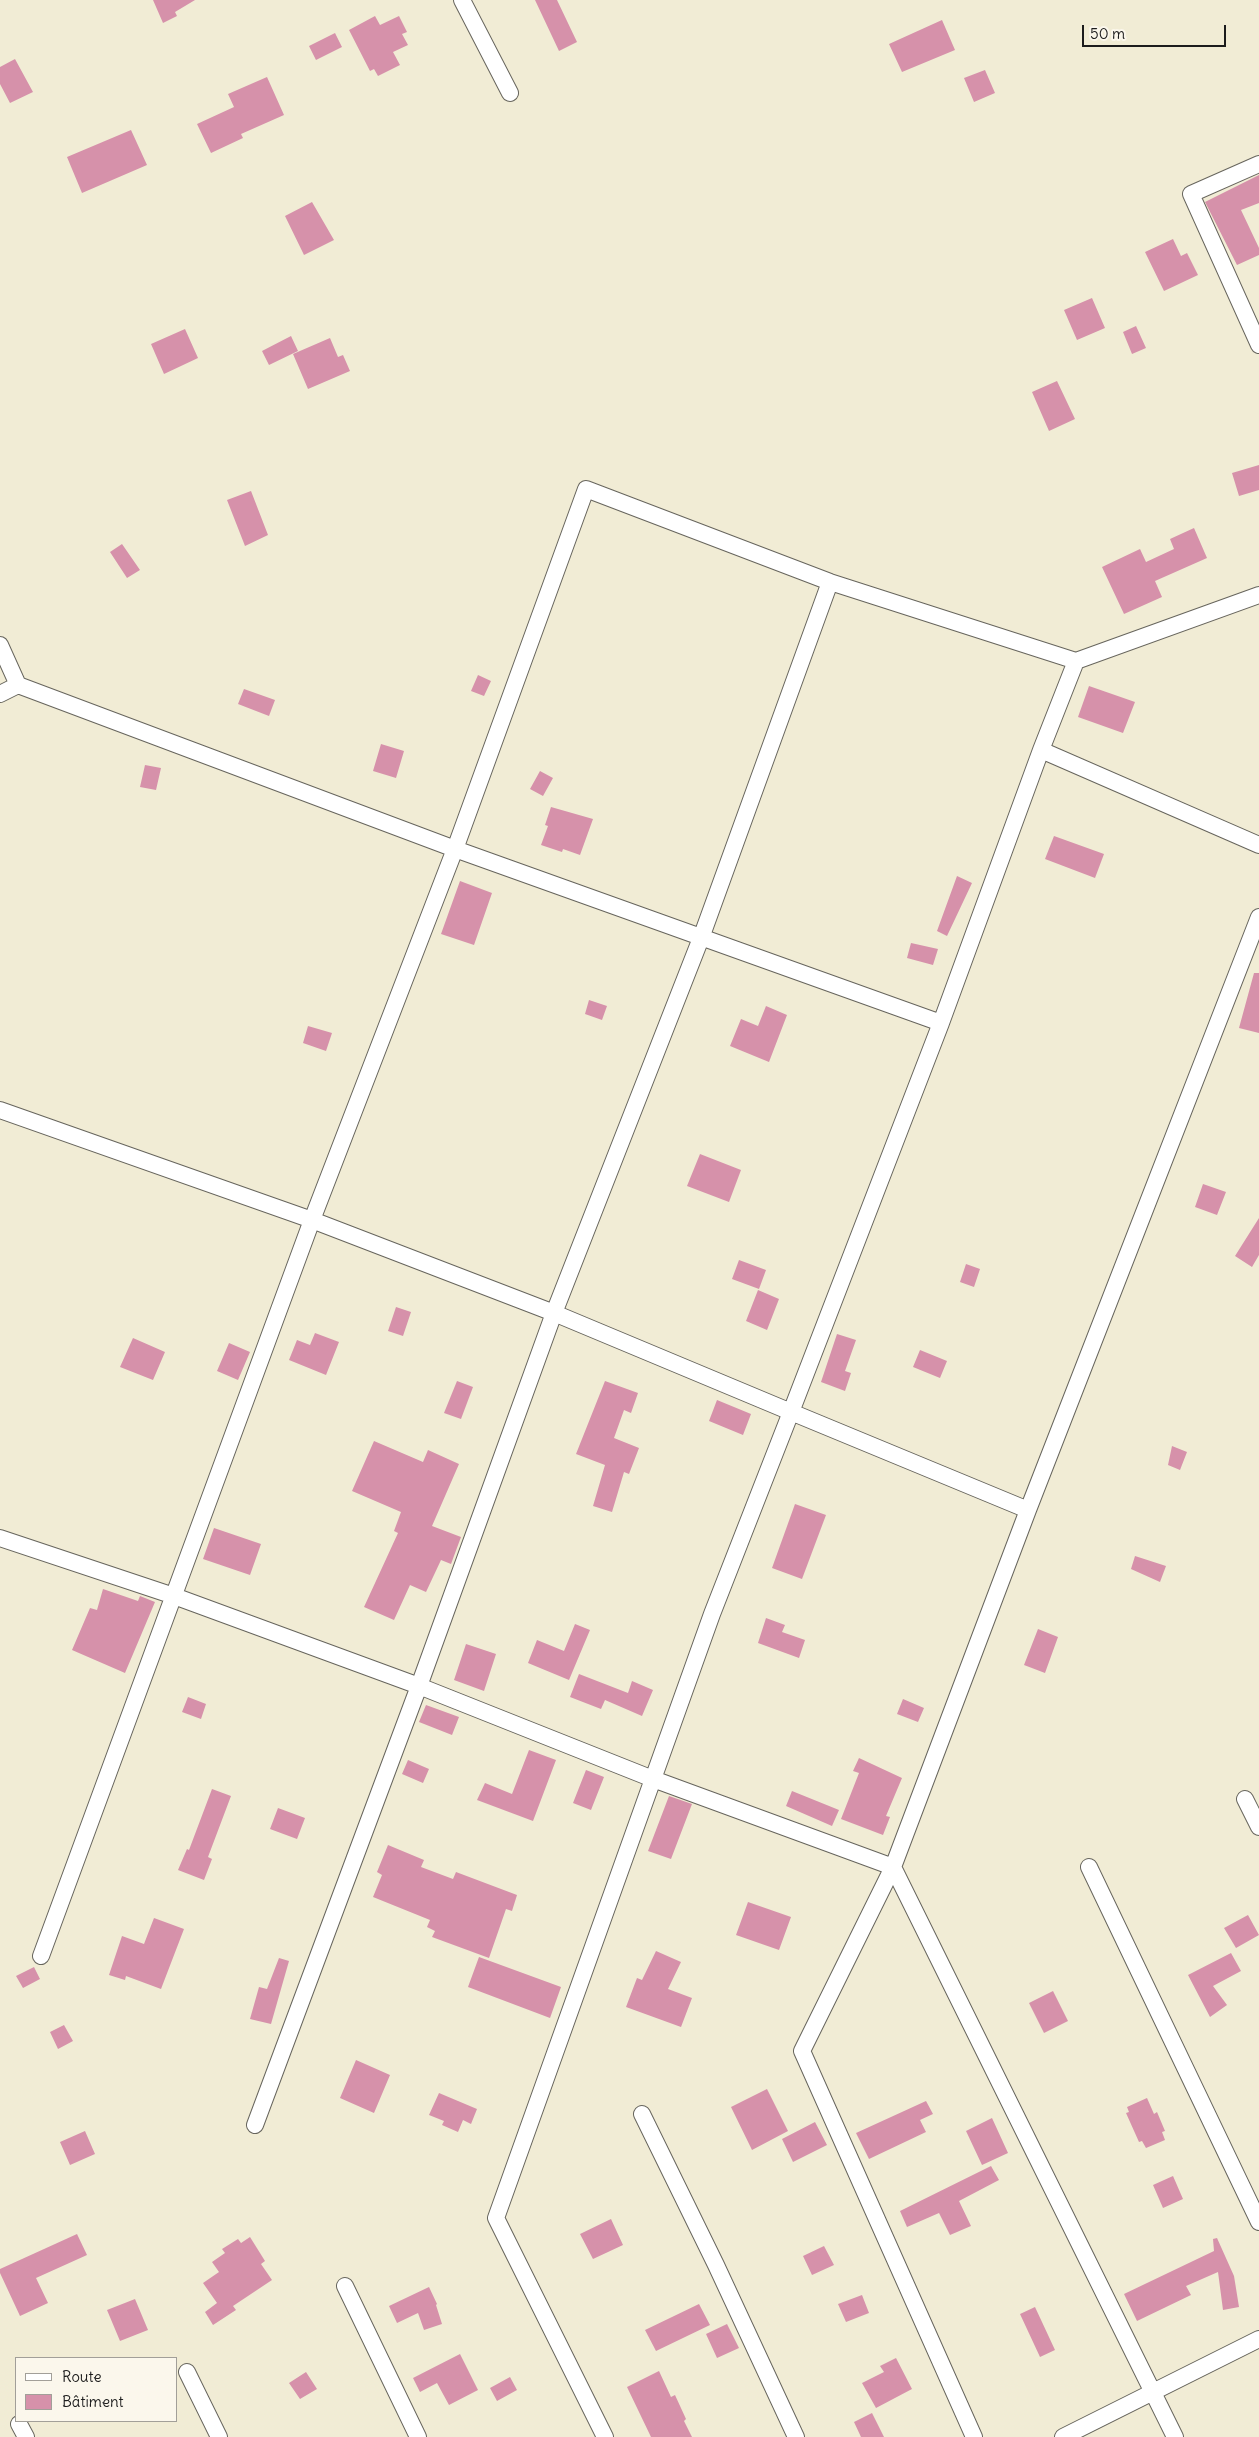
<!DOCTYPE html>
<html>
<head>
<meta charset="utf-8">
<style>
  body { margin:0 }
  #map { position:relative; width:1259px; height:2437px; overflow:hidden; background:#f1ecd5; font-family:Delius,sans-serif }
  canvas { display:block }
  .legend { position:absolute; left:15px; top:2357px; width:162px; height:65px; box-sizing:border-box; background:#fbf7ec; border:1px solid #a29f99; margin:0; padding:6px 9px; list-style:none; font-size:15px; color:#1c1c1c }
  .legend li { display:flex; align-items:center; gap:10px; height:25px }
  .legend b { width:25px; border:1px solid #a29f99 }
  .scale { position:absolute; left:1082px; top:25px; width:144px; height:22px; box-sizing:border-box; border:2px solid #1c1c1c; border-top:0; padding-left:6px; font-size:15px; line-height:18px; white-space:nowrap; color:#1c1c1c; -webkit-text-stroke:4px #fbf7ec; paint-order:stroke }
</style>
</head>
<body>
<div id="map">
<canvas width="1259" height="2437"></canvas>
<ul class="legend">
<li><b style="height:6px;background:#fff"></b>Route</li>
<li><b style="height:14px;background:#d691aa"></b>Bâtiment</li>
</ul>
<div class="scale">50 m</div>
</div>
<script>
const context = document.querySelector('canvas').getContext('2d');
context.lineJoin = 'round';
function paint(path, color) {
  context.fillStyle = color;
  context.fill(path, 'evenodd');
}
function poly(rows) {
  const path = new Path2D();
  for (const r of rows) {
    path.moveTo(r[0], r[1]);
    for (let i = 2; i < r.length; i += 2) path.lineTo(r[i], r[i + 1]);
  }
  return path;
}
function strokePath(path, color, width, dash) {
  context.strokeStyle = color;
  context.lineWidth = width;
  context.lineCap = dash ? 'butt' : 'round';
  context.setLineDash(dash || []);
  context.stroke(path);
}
const building = poly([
  [153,0,195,0,175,12,177,16,163,23],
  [535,0,557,0,577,42,559,51],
  [375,16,380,25,399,16,407,32,402,34,408,45,393,52,400,65,378,76,374,69,370,71,349,30],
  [942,20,955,50,902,72,889,44],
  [335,33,342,47,316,60,309,46],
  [15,59,33,92,10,103,0,84,0,67],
  [985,70,995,93,974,102,964,78],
  [267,77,284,115,241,134,243,138,211,153,197,124,234,107,228,94],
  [131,130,147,165,82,193,67,157],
  [1259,175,1259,203,1241,210,1259,248,1259,255,1237,265,1205,202],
  [312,202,334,240,304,255,285,216],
  [1173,239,1181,256,1187,253,1198,275,1164,291,1145,252],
  [1092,298,1105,328,1077,340,1064,310],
  [1136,326,1146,348,1132,354,1123,332],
  [185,329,198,358,164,374,151,344],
  [291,336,298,351,269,365,262,351],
  [330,338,338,357,343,355,350,371,308,389,293,354],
  [1057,381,1075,419,1049,431,1032,392],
  [1259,465,1259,490,1239,496,1232,473],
  [251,491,268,535,245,546,227,500],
  [1194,528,1207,558,1155,581,1162,597,1124,614,1102,567,1140,549,1146,562,1174,549,1170,539],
  [122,544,140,570,127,578,110,552],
  [478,675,491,681,484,696,471,691],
  [1089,686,1135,702,1123,733,1078,717],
  [244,689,275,700,269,716,238,704],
  [381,744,404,751,396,778,373,771],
  [145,765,161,768,156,790,140,787],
  [540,771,553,778,543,796,530,789],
  [551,807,593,819,580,855,563,849,562,852,541,845,548,826,545,825],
  [1054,836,1104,854,1095,878,1045,859],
  [957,876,972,883,947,936,937,931],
  [460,881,492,893,474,945,441,934],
  [911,943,938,949,933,965,907,958],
  [1254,973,1259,973,1259,1033,1239,1028],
  [589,1000,607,1006,602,1020,585,1014],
  [766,1006,787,1015,769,1062,730,1046,741,1019,758,1026],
  [308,1026,332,1033,326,1051,303,1043],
  [700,1154,741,1170,729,1202,687,1186],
  [1203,1184,1226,1192,1217,1215,1195,1207],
  [1259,1218,1259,1255,1252,1267,1235,1256],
  [739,1260,766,1270,759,1289,732,1279],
  [966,1264,980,1269,974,1287,960,1282],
  [758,1290,779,1299,767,1330,746,1321],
  [396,1307,411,1312,403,1336,388,1331],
  [315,1333,339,1342,326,1375,289,1360,297,1340,310,1345],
  [837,1334,856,1340,845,1371,851,1373,845,1391,821,1382],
  [133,1338,165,1352,153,1380,120,1367],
  [229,1343,250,1352,238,1380,217,1371],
  [920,1350,947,1361,940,1378,913,1367],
  [457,1381,473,1387,461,1419,444,1413],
  [605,1381,638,1393,631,1413,624,1410,614,1438,639,1448,629,1474,624,1472,612,1512,593,1506,605,1465,576,1454],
  [717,1400,751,1414,743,1435,709,1421],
  [374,1441,423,1462,428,1450,459,1464,432,1526,461,1537,451,1564,441,1560,426,1592,410,1585,394,1620,364,1607,398,1533,394,1531,401,1512,352,1491],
  [1172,1446,1187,1452,1180,1470,1168,1465],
  [795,1504,826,1515,802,1579,772,1568],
  [214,1528,261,1544,250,1575,203,1559],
  [1135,1556,1166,1566,1160,1582,1131,1569],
  [103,1589,138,1601,140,1596,155,1602,125,1673,72,1650,90,1608,97,1610],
  [766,1618,785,1625,782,1632,805,1640,799,1658,758,1643],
  [575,1624,590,1630,569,1680,528,1663,537,1640,564,1651],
  [1038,1629,1058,1637,1045,1673,1024,1665],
  [466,1644,496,1654,484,1691,454,1680],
  [579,1674,628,1693,632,1681,653,1690,642,1716,605,1700,601,1709,570,1697],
  [188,1697,206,1704,201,1719,182,1712],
  [903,1699,924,1708,918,1722,897,1714],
  [426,1705,459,1717,452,1735,419,1722],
  [529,1750,556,1760,533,1821,477,1800,485,1783,512,1794],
  [859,1758,902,1778,886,1816,890,1817,883,1835,841,1819,859,1773,853,1771],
  [408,1760,429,1769,423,1783,402,1774],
  [586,1770,604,1777,591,1810,573,1803],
  [212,1789,231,1796,208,1857,212,1859,204,1880,178,1870,187,1849,189,1850],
  [792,1791,839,1810,832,1826,786,1806],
  [669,1796,692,1804,671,1859,648,1851],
  [278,1808,305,1818,297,1839,270,1829],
  [388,1845,424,1860,421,1867,453,1879,456,1872,517,1895,512,1911,506,1909,489,1958,432,1937,435,1931,427,1927,430,1920,373,1897,382,1875,377,1872],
  [748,1902,791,1917,779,1950,736,1935],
  [1248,1915,1259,1935,1236,1948,1224,1928],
  [154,1918,184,1929,161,1989,126,1976,125,1980,109,1975,122,1936,144,1944],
  [656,1951,681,1962,668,1989,692,1998,681,2027,626,2007,637,1978,642,1980],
  [1231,1953,1241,1971,1213,1986,1227,2005,1210,2017,1188,1975],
  [479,1957,561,1987,550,2018,468,1987],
  [279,1958,289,1961,271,2024,250,2019,259,1987,267,1989],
  [34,1967,40,1979,23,1988,16,1976],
  [1053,1991,1068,2021,1044,2033,1029,2003],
  [64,2025,73,2041,58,2049,50,2032],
  [356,2060,390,2075,374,2113,340,2098],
  [767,2089,788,2131,752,2150,731,2107],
  [439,2093,477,2109,471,2124,463,2120,458,2132,442,2125,444,2121,429,2115],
  [1147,2098,1154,2114,1157,2112,1165,2131,1162,2132,1165,2140,1146,2148,1142,2141,1139,2142,1126,2113,1129,2112,1127,2107],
  [926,2101,933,2114,920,2120,926,2132,869,2159,856,2133],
  [992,2118,1008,2153,982,2165,966,2131],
  [815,2122,827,2145,793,2162,782,2139],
  [85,2131,95,2154,70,2165,60,2142],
  [991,2166,999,2180,959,2201,971,2226,950,2235,939,2213,907,2227,900,2211],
  [1173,2176,1183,2199,1163,2208,1153,2185],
  [611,2219,623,2245,593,2259,580,2234],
  [77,2234,87,2255,36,2278,48,2303,20,2316,0,2273,0,2269],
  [250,2237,265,2261,261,2264,272,2280,233,2306,236,2310,213,2325,205,2312,217,2303,203,2283,219,2272,212,2262,225,2253,222,2249,238,2239,241,2243],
  [1217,2238,1234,2276,1239,2307,1223,2310,1218,2272,1186,2286,1191,2295,1137,2321,1124,2294,1214,2251,1213,2239],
  [824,2246,834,2265,812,2275,803,2256],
  [429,2287,437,2304,436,2305,442,2324,424,2330,418,2313,397,2323,389,2306],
  [862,2295,869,2313,846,2322,838,2304],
  [135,2299,148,2330,120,2341,107,2310],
  [699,2304,710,2325,656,2351,645,2330],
  [1035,2307,1055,2350,1040,2357,1020,2314],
  [727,2324,739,2348,717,2358,706,2334],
  [460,2354,478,2390,449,2405,437,2383,420,2392,413,2378],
  [896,2358,912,2389,876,2408,862,2383,884,2372,880,2366],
  [659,2371,671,2397,675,2395,686,2419,684,2421,692,2437,651,2437,627,2387],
  [306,2372,317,2389,300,2399,289,2383],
  [510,2377,517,2390,497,2401,490,2388],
  [872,2413,884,2437,861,2437,854,2422]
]);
const street = poly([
  [462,0,510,93],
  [1259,164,1191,194,1259,345],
  [0,645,18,685],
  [0,694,18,685,455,849,941,1023,791,1412,554,1313,312,1220,0,1110],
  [1041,750,1259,845],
  [941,1023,1041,750,1076,661],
  [0,1538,174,1596,419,1686,653,1779,893,1867,1175,2437],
  [1245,1799,1259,1827],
  [1089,1867,1259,2222],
  [41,1956,312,1220,455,849,586,489,830,582,1076,661,1259,595],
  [642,2114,716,2265,796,2437],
  [255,2125,419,1686,554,1313,701,938,830,582],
  [345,2286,418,2437],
  [187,2372,219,2437],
  [19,2424,26,2437],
  [605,2437,496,2218,712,1614,791,1412,1028,1510],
  [974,2437,802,2051,893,1867,1028,1510,1259,917],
  [1063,2437,1259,2339]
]);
paint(building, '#d691aa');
strokePath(street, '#67655d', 18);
strokePath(street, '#fff', 16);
</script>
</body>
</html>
